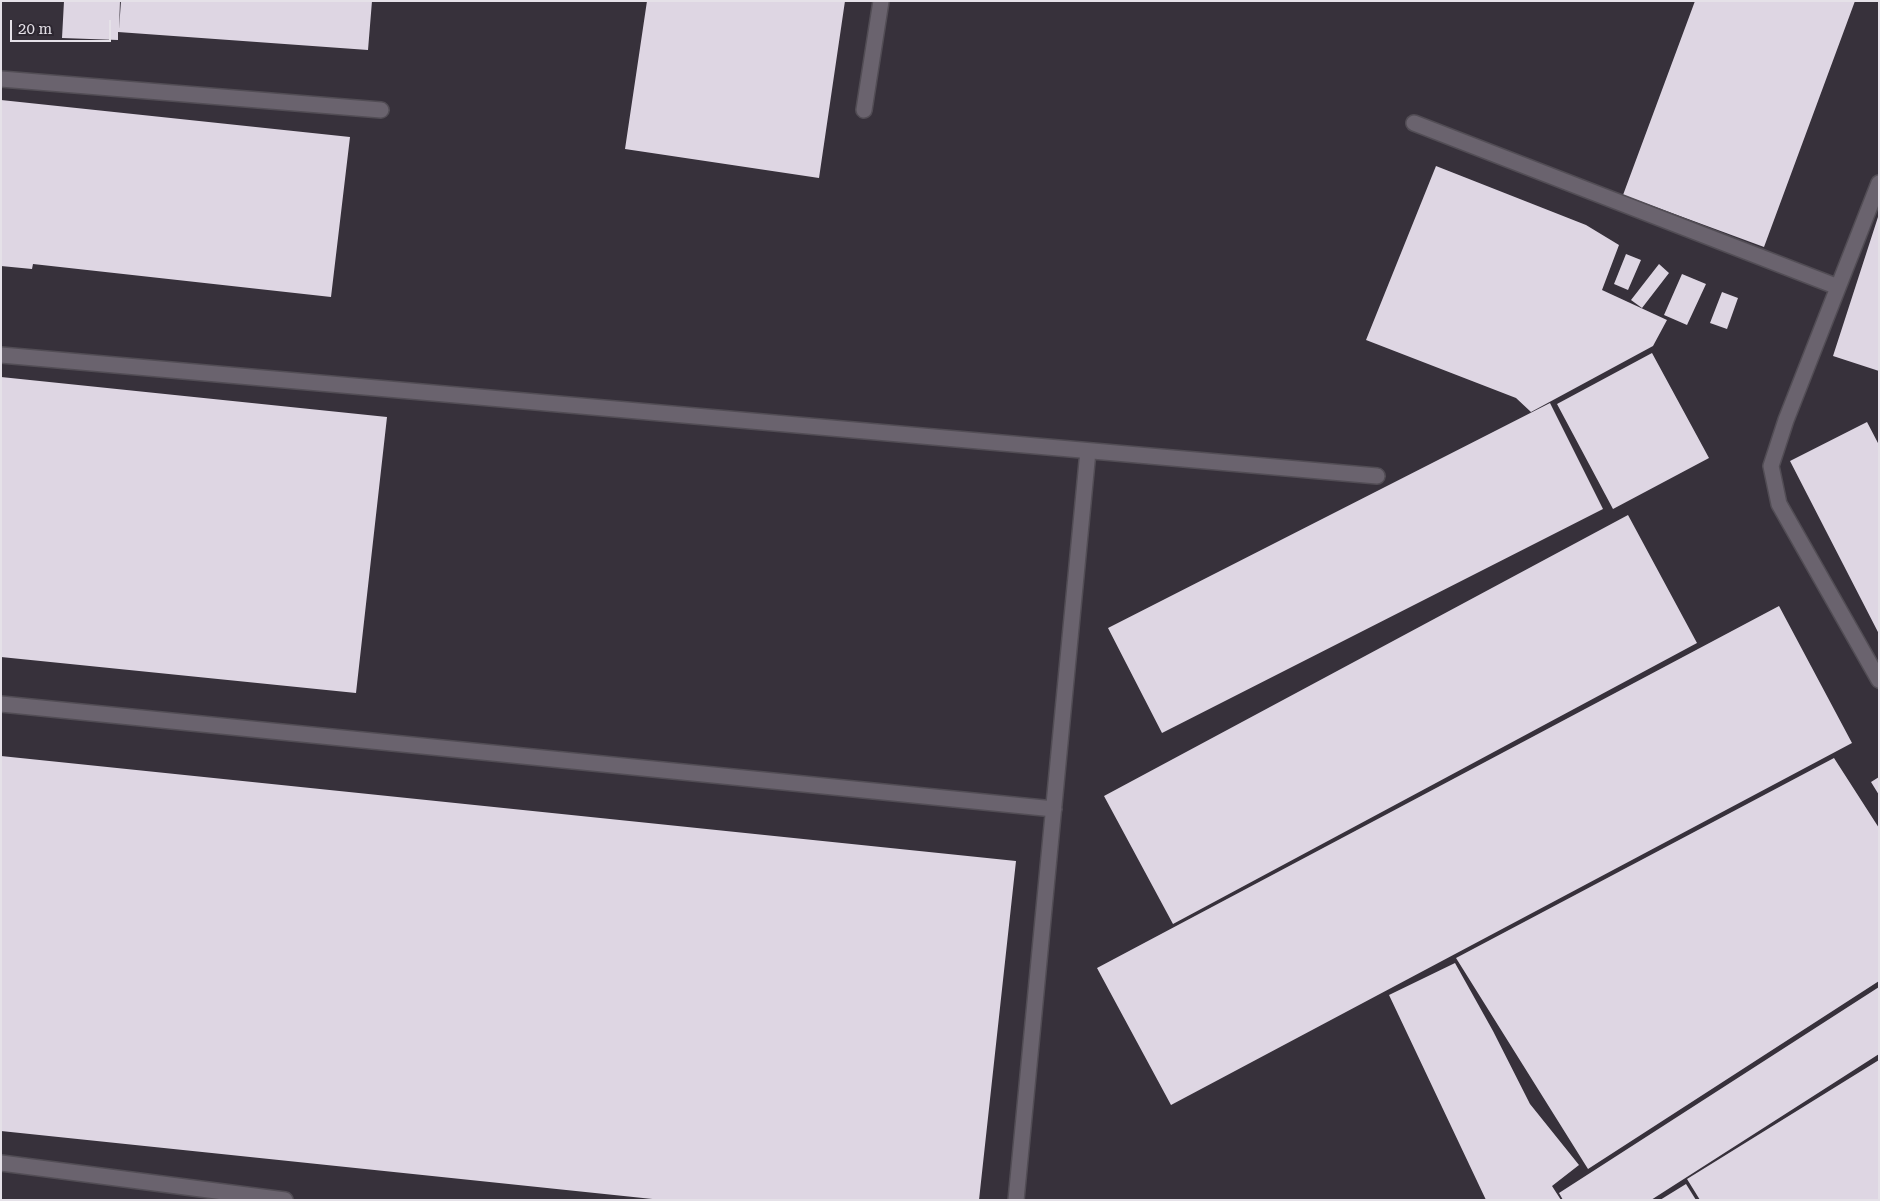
<!DOCTYPE html>
<html>
<head>
<meta charset="utf-8">
<style>
  body { margin:0 }
  #map { position:relative; width:1880px; height:1201px; overflow:hidden; background:#37313b; font-family:"Roboto Serif",serif }
  canvas { display:block }
  .frame { position:absolute; inset:0; border:2px solid #e5e1e8; pointer-events:none }
  .scale { position:absolute; left:10px; top:20px; width:101px; height:22px; box-sizing:border-box; border:2px solid #e5e1e8; border-top:0; padding-left:6px; font-size:15px; line-height:18px; white-space:nowrap; color:#e5e1e8; -webkit-text-stroke:4px #2d2731; paint-order:stroke }
</style>
</head>
<body>
<div id="map">
<canvas width="1880" height="1201"></canvas>
<div class="frame"></div>
<div class="scale">20 m</div>
</div>
<script>
const context = document.querySelector('canvas').getContext('2d');
context.lineJoin = 'round';
function paint(path, color) {
  context.fillStyle = color;
  context.fill(path, 'evenodd');
}
function poly(rows) {
  const path = new Path2D();
  for (const r of rows) {
    path.moveTo(r[0], r[1]);
    for (let i = 2; i < r.length; i += 2) path.lineTo(r[i], r[i + 1]);
  }
  return path;
}
function strokePath(path, color, width, dash) {
  context.strokeStyle = color;
  context.lineWidth = width;
  context.lineCap = dash ? 'butt' : 'round';
  context.setLineDash(dash || []);
  context.stroke(path);
}
const building = poly([
  [64,1,120,1,119,29,121,1,372,1,368,50,118,32,118,40,62,38],
  [647,1,845,1,819,178,625,149],
  [1695,1,1855,1,1764,247,1623,195],
  [1,100,350,137,331,297,33,264,32,269,1,266],
  [1436,166,1586,225,1619,245,1602,290,1667,320,1653,346,1531,412,1516,398,1366,340],
  [1878,217,1879,217,1879,371,1833,356],
  [1626,254,1641,260,1628,290,1614,284],
  [1659,264,1669,273,1642,308,1631,300],
  [1682,274,1706,284,1687,325,1664,315],
  [1722,292,1738,298,1727,329,1710,323],
  [1652,353,1709,458,1613,509,1557,404],
  [1,377,387,417,356,693,1,657],
  [1550,403,1603,509,1162,733,1108,628],
  [1867,422,1879,445,1879,634,1790,461],
  [1628,515,1697,643,1173,924,1104,796],
  [1779,606,1852,743,1171,1105,1097,968],
  [1,756,1016,861,979,1200,662,1200,1,1131],
  [1834,758,1879,828,1879,981,1588,1169,1456,958],
  [1879,777,1879,795,1871,782],
  [1455,963,1493,1031,1530,1104,1579,1165,1552,1186,1561,1200,1486,1200,1389,995],
  [1879,987,1879,1054,1651,1200,1563,1200,1559,1193],
  [1879,1060,1879,1200,1700,1200,1687,1179],
  [1686,1184,1696,1200,1660,1200]
]);
const lane = poly([
  [1,79,381,110],
  [864,110,881,1],
  [1414,123,1838,287],
  [1879,183,1786,420,1771,466,1779,504,1879,680],
  [1,355,1377,476],
  [1,704,1054,809],
  [1,1163,285,1200],
  [1016,1200,1088,451]
]);
paint(building, '#ded6e3');
strokePath(lane, '#524d55', 18);
strokePath(lane, '#6a636e', 15);
</script>
</body>
</html>
